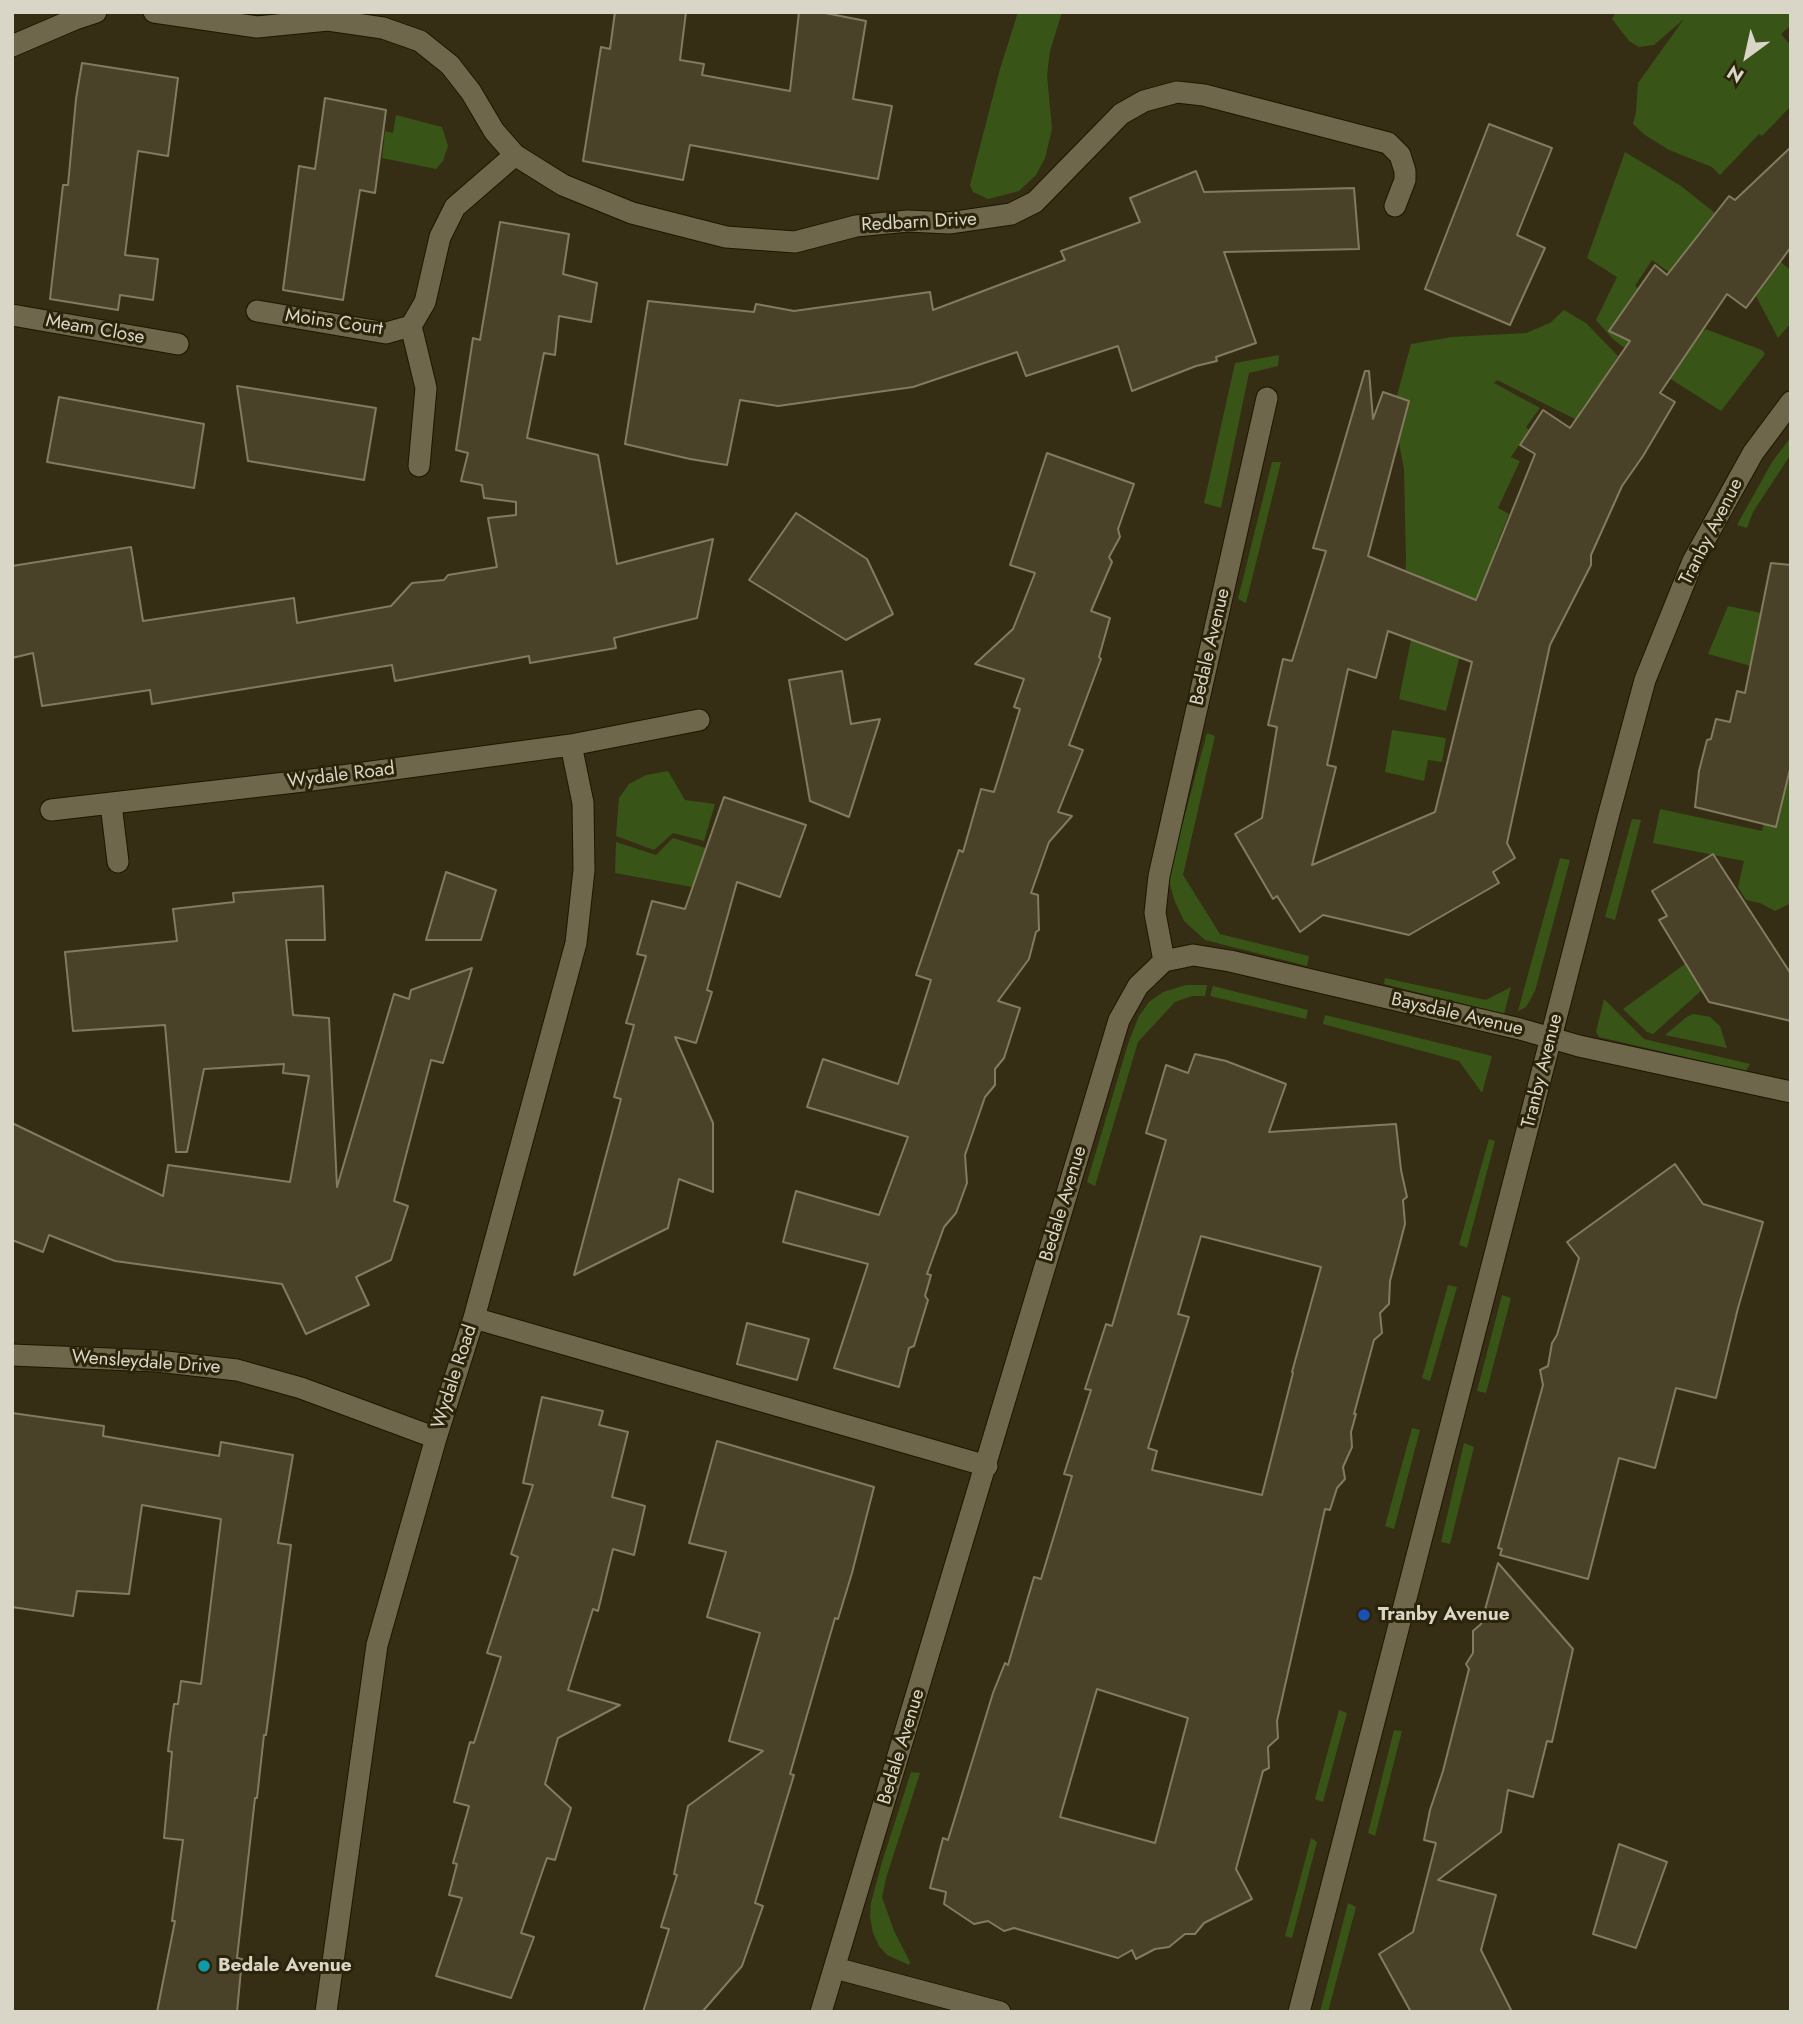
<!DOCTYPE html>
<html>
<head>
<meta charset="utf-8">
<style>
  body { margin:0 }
  #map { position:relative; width:1803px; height:2024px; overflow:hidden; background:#362e14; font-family:Jost,sans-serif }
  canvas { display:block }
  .frame { position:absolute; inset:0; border:14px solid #dad6c7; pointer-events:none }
  .north { position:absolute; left:1712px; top:21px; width:70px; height:70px; -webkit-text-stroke:5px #2b240a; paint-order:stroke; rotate:213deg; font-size:19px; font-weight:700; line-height:28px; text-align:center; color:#dad6c7 }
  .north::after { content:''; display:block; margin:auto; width:24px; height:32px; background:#dad6c7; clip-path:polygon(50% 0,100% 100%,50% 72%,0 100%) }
</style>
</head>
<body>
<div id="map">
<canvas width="1803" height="2024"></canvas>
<div class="frame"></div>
<div class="north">N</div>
</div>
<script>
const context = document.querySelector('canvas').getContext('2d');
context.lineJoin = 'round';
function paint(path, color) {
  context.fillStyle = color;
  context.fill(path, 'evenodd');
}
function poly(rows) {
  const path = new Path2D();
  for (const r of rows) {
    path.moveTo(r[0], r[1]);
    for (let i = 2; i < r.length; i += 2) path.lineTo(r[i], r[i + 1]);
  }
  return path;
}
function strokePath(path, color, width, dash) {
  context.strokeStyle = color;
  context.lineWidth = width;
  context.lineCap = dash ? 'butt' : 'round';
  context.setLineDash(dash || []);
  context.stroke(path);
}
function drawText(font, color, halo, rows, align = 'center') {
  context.font = font + ' Jost,sans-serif';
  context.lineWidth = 6;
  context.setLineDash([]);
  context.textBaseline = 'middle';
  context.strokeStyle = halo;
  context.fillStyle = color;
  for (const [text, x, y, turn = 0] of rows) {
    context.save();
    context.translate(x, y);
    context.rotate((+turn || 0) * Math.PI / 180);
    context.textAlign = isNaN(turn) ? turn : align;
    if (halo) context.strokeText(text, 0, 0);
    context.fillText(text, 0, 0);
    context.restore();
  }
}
const green = poly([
  [1018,12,1062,12,1050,51,1047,75,1052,129,1045,158,1036,175,1019,191,988,199,973,192,970,185,1000,69],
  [1616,12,1791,12,1791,25,1781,34,1791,46,1791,106,1762,136,1759,134,1720,175,1712,167,1669,150,1645,135,1633,124,1636,112,1638,83,1684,19,1654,45,1639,47,1629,41,1612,19],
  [396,115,442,127,448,146,443,161,436,169,382,158,385,131,393,133],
  [1625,152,1681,186,1715,213,1669,272,1652,260,1635,286,1704,331,1705,329,1762,350,1765,354,1721,411,1636,357,1613,339,1596,320,1617,277,1587,258],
  [1781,262,1791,271,1791,323,1778,338,1756,296],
  [1564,310,1586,323,1618,356,1593,397,1591,396,1580,411,1584,414,1579,421,1497,380,1494,383,1540,408,1526,427,1529,430,1511,457,1520,461,1498,508,1509,514,1495,549,1502,553,1467,627,1446,711,1399,699,1416,615,1403,612,1406,560,1404,469,1396,427,1396,399,1411,344,1452,337,1526,333,1550,323],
  [1279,355,1278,366,1249,373,1221,508,1204,503,1235,363],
  [1791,437,1791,454,1753,512,1747,528,1737,525,1772,462],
  [1272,462,1281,462,1246,603,1238,599],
  [1728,606,1761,613,1751,666,1708,654],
  [1392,730,1446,738,1442,762,1428,760,1424,781,1385,772],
  [1207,733,1215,736,1183,875,1220,934,1309,956,1307,966,1205,940,1184,921,1175,902,1168,878],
  [1791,765,1791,903,1775,911,1760,903,1746,900,1738,887,1744,861,1653,843,1660,809,1762,831,1773,785],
  [668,771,685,800,715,804,704,841,673,833,654,850,616,836,619,798,629,784,646,775],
  [1632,819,1641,820,1615,920,1605,917],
  [673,838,712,850,703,889,615,873,616,842,656,855],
  [1560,858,1570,860,1535,991,1526,1007,1518,1011],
  [1685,964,1702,990,1653,1034,1647,1032,1623,1009],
  [1385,978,1486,1000,1511,987,1504,1014,1384,984],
  [1186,985,1207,985,1205,996,1192,996,1175,1002,1138,1042,1095,1186,1087,1182,1128,1044,1139,1016,1149,1002,1163,992],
  [1213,986,1308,1010,1306,1019,1210,996],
  [1604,999,1644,1039,1750,1064,1746,1071,1599,1037,1596,1032],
  [1694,1014,1710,1017,1720,1026,1727,1048,1665,1035,1688,1016],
  [1325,1015,1492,1056,1482,1093,1459,1061,1323,1024],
  [1489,1139,1495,1141,1467,1248,1459,1245],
  [1448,1285,1457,1287,1430,1381,1422,1378],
  [1502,1295,1511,1298,1486,1393,1477,1391],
  [1412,1428,1420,1430,1394,1529,1385,1526],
  [1464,1443,1474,1447,1450,1544,1441,1542],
  [1339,1710,1347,1713,1323,1802,1315,1799],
  [1394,1730,1402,1731,1375,1836,1368,1833],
  [911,1772,920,1773,887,1875,882,1897,894,1931,910,1962,909,1965,887,1955,879,1946,873,1933,870,1917,871,1903,882,1862],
  [1311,1838,1317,1842,1292,1938,1285,1936],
  [1348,1903,1356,1907,1328,2012,1320,2012]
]);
const building = poly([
  [615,12,686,12,680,60,704,64,702,75,790,91,799,12,820,12,866,21,853,99,892,106,878,179,690,145,683,180,583,161,601,47,610,49,615,12],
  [82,63,178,78,168,156,138,151,125,255,158,259,153,300,120,295,118,310,50,299,63,185,68,185,76,99,82,63],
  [325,98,386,110,375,193,360,190,343,300,283,290,299,166,315,169,325,98],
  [1489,124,1552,148,1517,235,1545,248,1510,325,1425,289,1489,124],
  [1791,147,1791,247,1746,308,1727,294,1660,393,1675,402,1643,456,1622,486,1591,555,1591,565,1550,645,1507,843,1515,858,1493,872,1499,883,1409,935,1323,915,1300,932,1277,896,1273,899,1235,834,1262,818,1277,727,1268,725,1283,659,1292,661,1326,551,1313,548,1365,371,1369,371,1373,419,1383,392,1409,401,1368,556,1476,600,1535,454,1520,445,1543,410,1570,428,1630,341,1609,331,1655,265,1667,275,1729,196,1735,200,1791,147],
  [1388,631,1472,662,1435,812,1312,865,1336,767,1327,765,1348,669,1376,678,1388,631],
  [1196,171,1204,192,1354,188,1359,249,1224,252,1256,343,1216,357,1217,361,1196,366,1132,391,1118,346,1026,376,1017,352,913,387,778,406,740,400,727,465,690,459,625,444,648,301,754,312,756,304,794,311,930,292,933,310,1065,260,1061,251,1140,222,1130,198,1196,171],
  [500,222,569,234,563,274,597,283,591,322,559,316,555,355,544,353,527,438,598,455,617,564,713,539,697,618,614,638,616,648,530,663,529,656,395,681,392,665,152,704,150,690,42,706,33,653,12,658,12,566,131,547,143,621,294,598,297,623,391,606,412,583,444,580,448,575,497,567,488,518,516,515,516,502,484,498,482,485,461,481,468,453,456,450,473,338,480,340,500,222],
  [237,386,376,408,364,480,248,461,237,386],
  [59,397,204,424,194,488,47,462,59,397],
  [1047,453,1134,484,1118,529,1120,537,1109,557,1112,562,1091,611,1110,618,1099,657,1101,659,1069,745,1083,750,1058,812,1072,816,1049,842,1031,893,1038,895,1039,930,1036,932,1029,959,998,1001,1020,1008,1004,1058,995,1069,995,1085,985,1097,965,1155,967,1183,956,1213,944,1227,927,1274,931,1275,925,1296,928,1300,914,1346,909,1348,899,1387,834,1368,868,1264,783,1242,796,1191,879,1215,908,1137,807,1107,823,1059,898,1084,931,980,916,975,959,850,963,852,981,789,994,792,1020,709,1014,707,1024,679,975,664,1013,629,1035,573,1010,565,1047,453],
  [796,513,867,559,893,614,846,640,749,580,796,513],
  [1771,563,1791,565,1791,765,1776,827,1695,807,1699,771,1707,740,1711,739,1716,719,1730,722,1737,691,1745,693,1771,563],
  [842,671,851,724,880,719,849,817,810,801,789,680,842,671],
  [724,797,806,825,780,897,737,882,707,990,712,992,696,1043,675,1037,713,1123,713,1192,679,1179,668,1228,574,1275,621,1099,614,1097,634,1025,626,1023,646,956,637,954,652,901,685,909,724,797],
  [1713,854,1791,974,1791,1021,1709,1002,1659,920,1667,916,1652,891,1713,854],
  [446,872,496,890,481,940,426,940,446,872],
  [323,886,325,940,286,940,293,1015,329,1018,337,1187,394,994,409,999,411,990,472,968,443,1063,431,1060,394,1201,408,1206,391,1260,356,1277,369,1305,306,1334,282,1284,115,1261,49,1235,43,1252,12,1240,12,1123,163,1196,168,1165,290,1182,309,1076,283,1073,284,1064,204,1069,187,1152,176,1152,165,1025,73,1031,65,952,177,941,173,909,234,902,233,893,323,886],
  [1195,1054,1226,1061,1286,1084,1269,1132,1396,1124,1401,1170,1407,1197,1403,1200,1405,1224,1390,1281,1389,1304,1380,1313,1382,1333,1374,1340,1354,1414,1356,1414,1351,1432,1352,1447,1343,1467,1345,1479,1337,1488,1330,1510,1325,1509,1277,1721,1278,1738,1268,1747,1269,1768,1263,1771,1236,1869,1252,1899,1204,1923,1195,1934,1185,1934,1169,1947,1155,1949,1136,1959,1132,1950,1118,1958,1014,1928,1004,1931,988,1921,974,1924,944,1904,946,1892,930,1888,943,1838,948,1840,993,1693,1005,1663,1008,1665,1034,1577,1041,1579,1072,1476,1064,1474,1091,1390,1085,1389,1106,1324,1112,1326,1166,1140,1146,1133,1166,1065,1188,1073,1195,1054],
  [1201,1236,1321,1267,1292,1372,1293,1373,1262,1495,1152,1470,1157,1451,1148,1448,1189,1317,1178,1314,1201,1236],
  [1097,1689,1188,1718,1155,1843,1060,1817,1097,1689],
  [1675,1164,1703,1204,1763,1222,1738,1308,1716,1398,1676,1388,1655,1468,1619,1458,1588,1579,1500,1555,1502,1549,1498,1548,1543,1385,1540,1370,1548,1366,1552,1343,1557,1335,1579,1258,1567,1242,1675,1164],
  [747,1323,809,1339,797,1380,737,1364,747,1323],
  [542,1397,603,1411,599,1425,628,1432,612,1497,645,1506,634,1555,613,1549,598,1611,593,1609,568,1690,620,1705,558,1738,545,1784,571,1808,555,1860,547,1858,521,1933,534,1937,511,1998,436,1976,462,1898,449,1895,457,1864,453,1863,469,1806,454,1802,470,1742,474,1743,501,1657,487,1653,518,1557,511,1554,533,1485,523,1483,542,1397],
  [12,1413,104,1426,103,1436,219,1456,221,1442,293,1455,278,1543,291,1545,266,1735,264,1735,257,1798,255,1798,237,1958,242,1959,237,2012,157,2012,175,1921,172,1921,183,1840,164,1838,172,1752,168,1751,174,1704,178,1704,181,1681,201,1684,221,1519,142,1505,129,1594,77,1591,73,1616,12,1607,12,1413],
  [717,1441,874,1487,852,1573,838,1619,835,1618,790,1774,794,1775,755,1903,763,1906,742,1966,702,2012,643,2012,669,1929,661,1927,677,1875,674,1874,688,1806,763,1751,729,1741,760,1633,707,1617,726,1552,689,1543,717,1441],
  [1498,1563,1573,1649,1552,1742,1547,1741,1533,1797,1508,1790,1501,1832,1438,1880,1496,1895,1481,1950,1512,2012,1411,2012,1379,1954,1413,1932,1436,1843,1424,1840,1430,1810,1443,1771,1469,1669,1466,1664,1473,1653,1473,1631,1481,1624,1498,1563],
  [1619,1844,1667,1862,1636,1948,1593,1934,1619,1844]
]);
const street = poly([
  [154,12,257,27,328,20,383,28,420,41,450,65,471,92,494,131,515,155,563,185,632,213,726,237,795,242,856,226,908,221,949,223,1011,214,1035,202,1121,114,1144,101,1177,92,1204,95,1388,143,1400,155,1405,171,1405,180,1395,206],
  [12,46,75,19,96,12],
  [257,311,386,333,411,326,425,302,440,237,455,207,515,155],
  [12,315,178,344],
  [411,326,426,388,419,466],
  [571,745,699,720],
  [111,804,118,862],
  [51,810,312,780,571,745,583,803,584,870,576,943,474,1318,436,1438,377,1645,326,2012],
  [1164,961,1193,955,1230,961,1520,1029,1579,1046,1791,1092],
  [1164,961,1155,913,1159,876,1267,398],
  [474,1318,987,1466],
  [12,1355,157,1361,237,1370,301,1388,436,1438],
  [835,1968,1000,2012],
  [821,2012,1119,1020,1138,986,1164,961],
  [1299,2012,1608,817,1645,680,1693,561,1753,453,1791,402]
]);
const markers = [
  [1364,1615,7,"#1a4fb4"],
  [204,1966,7,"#0f9aa8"]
];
const streetNames = [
  ["Redbarn Drive",919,223,-3],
  ["Moins Court",334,323,8],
  ["Meam Close",95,330,10],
  ["Tranby Avenue",1712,532,-63],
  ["Bedale Avenue",1211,647,-77],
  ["Wydale Road",341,776,-7],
  ["Baysdale Avenue",1457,1015,13],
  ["Tranby Avenue",1543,1071,-76],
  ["Bedale Avenue",1064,1204,-73],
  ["Wensleydale Drive",146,1363,4],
  ["Wydale Road",455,1377,-72],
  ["Bedale Avenue",902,1747,-73]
];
const poiNames = [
  ["Tranby Avenue",1378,1615],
  ["Bedale Avenue",218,1966]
];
paint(green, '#385417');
paint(building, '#4a4228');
strokePath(building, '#837b5f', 2);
strokePath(street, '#1d1600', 23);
strokePath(street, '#6f674b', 21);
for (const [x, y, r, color] of markers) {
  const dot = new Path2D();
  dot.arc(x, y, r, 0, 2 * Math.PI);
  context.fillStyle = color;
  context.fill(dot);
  strokePath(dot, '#2b240a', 2.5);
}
drawText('19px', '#dad6c7', '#2b240a', streetNames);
drawText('bold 19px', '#dad6c7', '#2b240a', poiNames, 'left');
</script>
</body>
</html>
